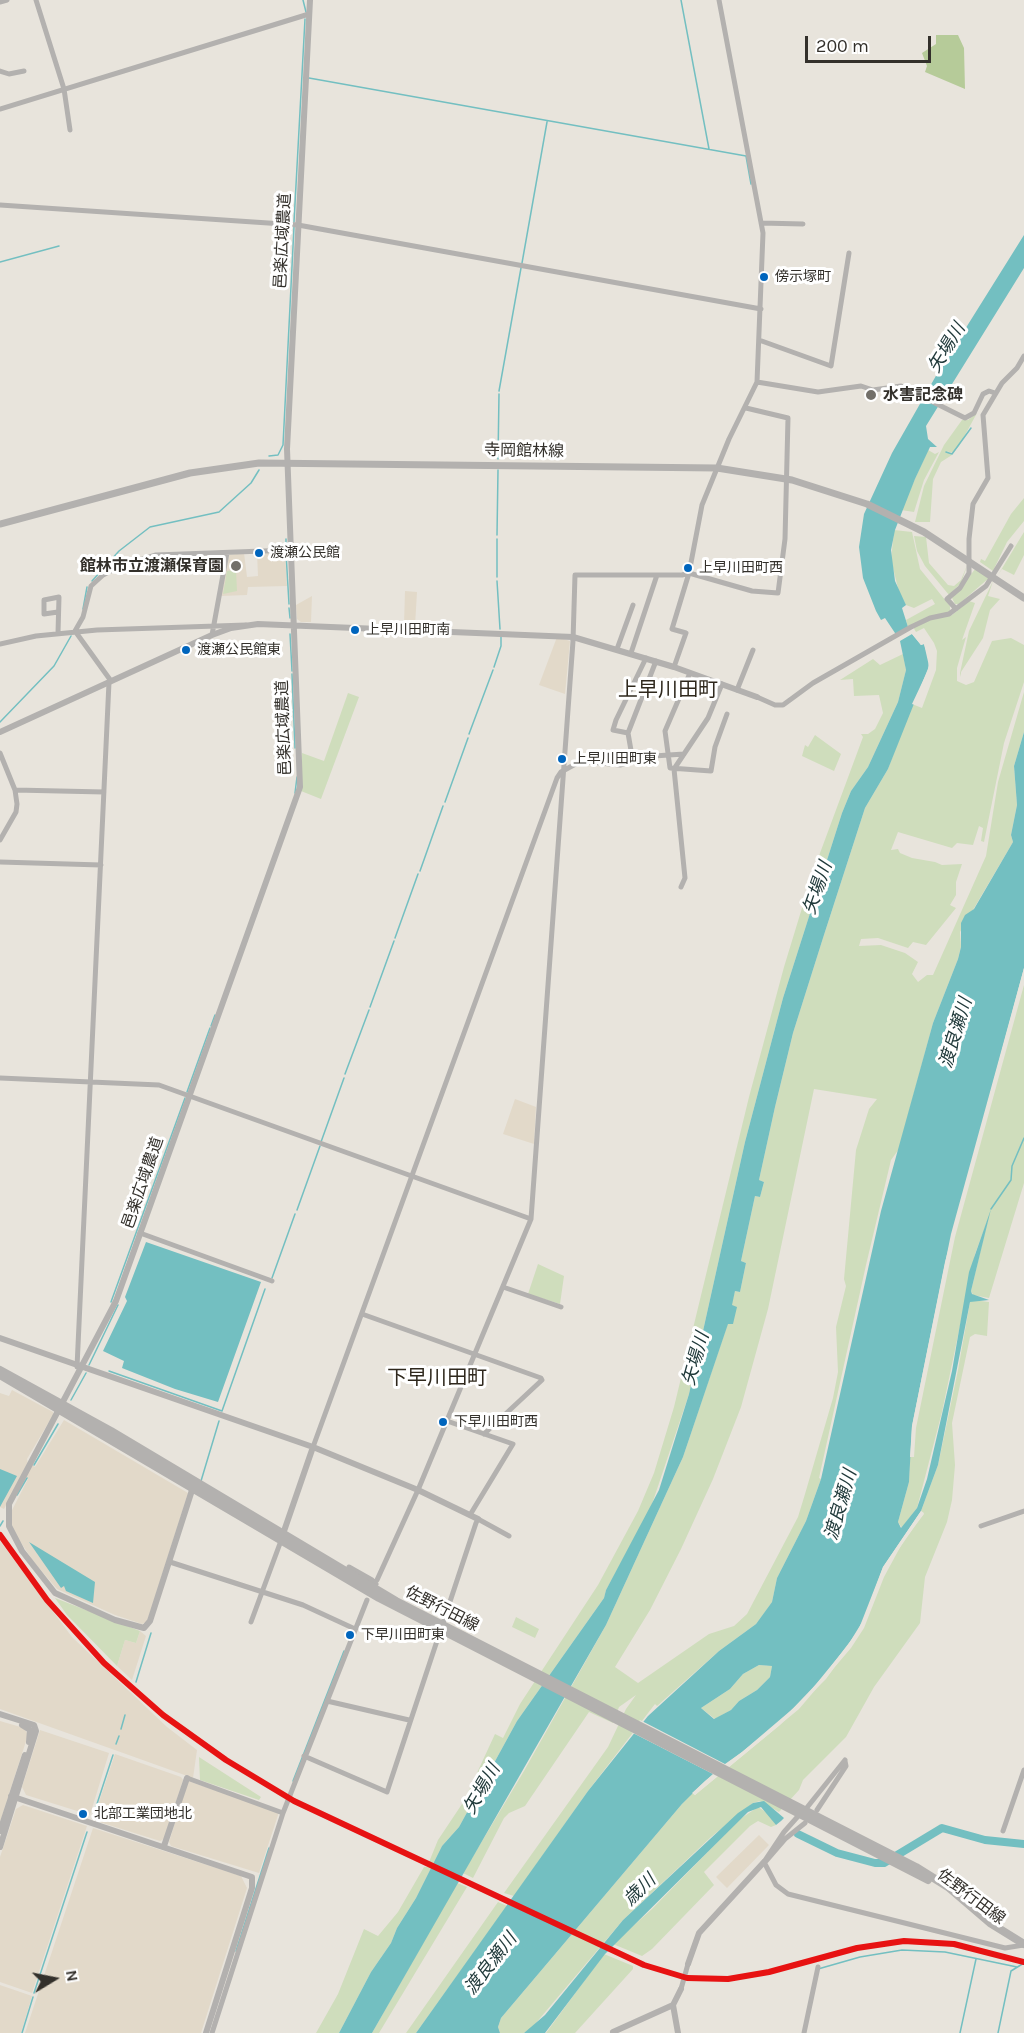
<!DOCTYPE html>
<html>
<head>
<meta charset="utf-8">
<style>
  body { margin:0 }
  #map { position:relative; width:1024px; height:2033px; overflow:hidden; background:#e8e4dc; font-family:Karla,sans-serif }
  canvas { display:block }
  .north { position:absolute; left:24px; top:1949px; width:60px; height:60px; -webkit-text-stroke:4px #fff; paint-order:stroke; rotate:80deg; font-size:16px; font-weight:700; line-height:24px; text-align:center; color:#33302b }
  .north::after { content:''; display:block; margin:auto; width:21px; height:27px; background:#33302b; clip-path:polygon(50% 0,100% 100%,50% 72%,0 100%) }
  .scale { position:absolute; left:805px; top:36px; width:126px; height:27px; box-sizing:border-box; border:3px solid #33302b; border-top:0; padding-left:8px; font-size:18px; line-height:21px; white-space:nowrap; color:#33302b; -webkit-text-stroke:4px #fff; paint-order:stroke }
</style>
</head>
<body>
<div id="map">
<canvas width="1024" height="2033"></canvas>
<div class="north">N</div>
<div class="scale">200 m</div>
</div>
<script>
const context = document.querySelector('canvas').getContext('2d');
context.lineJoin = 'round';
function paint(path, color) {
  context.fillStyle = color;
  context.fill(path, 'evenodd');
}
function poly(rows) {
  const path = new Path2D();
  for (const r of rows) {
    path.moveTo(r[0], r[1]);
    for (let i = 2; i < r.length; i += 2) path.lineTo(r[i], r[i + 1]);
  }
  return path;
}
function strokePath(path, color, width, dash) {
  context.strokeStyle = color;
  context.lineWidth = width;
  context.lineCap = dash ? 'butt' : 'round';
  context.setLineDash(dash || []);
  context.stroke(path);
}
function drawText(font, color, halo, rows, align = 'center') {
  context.font = font + ' Karla,"Noto Sans JP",sans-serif';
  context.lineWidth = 6;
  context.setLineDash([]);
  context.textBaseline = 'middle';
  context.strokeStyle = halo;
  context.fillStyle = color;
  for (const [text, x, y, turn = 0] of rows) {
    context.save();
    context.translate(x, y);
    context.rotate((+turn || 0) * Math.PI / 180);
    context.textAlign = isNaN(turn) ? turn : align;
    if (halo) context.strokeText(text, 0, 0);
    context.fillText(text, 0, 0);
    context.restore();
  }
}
const built = poly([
  [285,552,287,586,248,587,247,595,221,596,229,555,244,553,247,577,258,576,257,553],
  [405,591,417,592,415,626,404,625],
  [312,596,311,622,301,622,297,619,296,605],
  [557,637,570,641,565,694,539,685],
  [515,1099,536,1107,534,1144,503,1134],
  [12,1390,53,1412,53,1415,27,1459,28,1464,4,1509,0,1507,0,1393,9,1396],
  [64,1420,188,1493,147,1622,142,1624,115,1615,57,1589,33,1561,12,1529,10,1514,28,1479,25,1477,32,1465,35,1467],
  [0,1541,72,1637,167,1727,197,1750,193,1778,0,1709],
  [140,1631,146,1636,132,1680,117,1666,125,1640,136,1643],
  [0,1721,24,1728,28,1735,0,1822],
  [40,1730,109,1753,90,1815,26,1795,22,1787],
  [115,1754,181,1777,183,1780,164,1839,160,1841,93,1820],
  [188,1781,279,1812,259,1873,171,1846,169,1842],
  [23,1805,87,1826,32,1993,0,1982,0,1857,16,1809],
  [93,1828,241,1876,247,1888,201,2033,25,2033],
  [759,1835,769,1845,727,1888,716,1877],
  [0,1985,32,1996,21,2033,0,2033]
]);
const green = poly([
  [977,413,959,446,953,453,946,451,952,455,941,462,933,479,930,522,915,522,924,486,944,445,962,420,968,420],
  [928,450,935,454,939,452,924,480,914,512,901,510],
  [1024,498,1024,521,1007,542,993,571,980,562,981,559,985,561,1011,514],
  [894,530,912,532,920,569,950,606,950,612,908,627,906,620,935,604,932,599,914,608,906,605,899,592,891,560],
  [1024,532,1024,555,1014,575,1002,569,998,575],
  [914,536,926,537,929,563,948,585,954,586,961,580,968,563,961,583,949,595,925,566,917,551],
  [976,568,989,578,959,604,955,604,952,598],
  [236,570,237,591,223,594,227,571],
  [993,581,988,596,1000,599,990,610,983,638,961,672,961,677,960,673,969,631],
  [969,601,975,603,962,640,966,637,957,668,957,681,966,685,974,682,992,641,1011,638,1024,645,1024,682,1004,743,984,842,981,841,983,828,979,826,973,845,957,843,952,848,898,832,891,850,898,849,900,853,912,858,935,862,942,865,962,864,956,882,956,895,950,905,956,908,926,945,913,942,908,948,878,938,861,939,859,946,881,945,905,953,918,962,912,974,918,982,927,975,933,975,986,856,998,782,1024,692,1024,732,1014,766,1017,805,1011,835,1013,842,960,932,961,947,958,959,933,1023,899,1149,891,1160,866,1265,819,1478,821,1479,806,1521,777,1578,772,1602,765,1612,756,1624,719,1651,657,1706,655,1704,588,1791,514,1896,504,1893,608,1747,626,1709,636,1695,619,1707,613,1723,589,1712,525,1806,509,1813,504,1818,473,1878,463,1873,524,1771,606,1625,683,1457,728,1323,732,1324,731,1306,735,1291,740,1292,746,1263,741,1261,755,1196,760,1197,764,1182,759,1180,775,1107,793,1033,823,938,865,808,888,769,912,704,922,708,936,670,937,651,934,643,924,628,916,632,913,627,931,619,952,615],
  [814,1089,877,1099,869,1109,856,1150,844,1279,846,1286,836,1327,838,1372,833,1398,805,1494,798,1517,747,1614,734,1626,709,1634,638,1683,615,1667,650,1610,681,1549,713,1479,741,1407,768,1309],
  [903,654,906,670,898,702,868,767,851,791,842,813,783,998,745,1142,689,1394,650,1510,606,1590,604,1598,517,1721,459,1827,442,1846,416,1898,397,1928,391,1943,371,1972,339,2033,316,2033,338,1994,364,1929,378,1936,398,1912,424,1867,427,1867,438,1840,464,1801,495,1734,503,1738,520,1704,598,1585,638,1511,654,1473,674,1407,749,1097,784,967,813,872,863,737,861,734,868,734,875,729,883,713,879,695,854,696,853,679,840,680,873,659,880,665],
  [348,693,359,697,321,799,301,791,302,753,324,761],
  [815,735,841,754,834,771,802,756,805,745,808,747],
  [1024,985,1024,1183,989,1298,973,1295,971,1291,988,1219,975,1254,942,1412,917,1508,902,1528,898,1522,909,1482,910,1457,914,1457,916,1428,955,1237],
  [538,1264,564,1276,560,1304,528,1294],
  [973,1300,989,1302,987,1336,975,1334,970,1337,952,1423,955,1465,952,1500,947,1522,925,1577,920,1623,874,1687,846,1737,803,1780,799,1790,779,1812,760,1801,753,1803,711,1837,623,1920,530,2030,524,2033,500,2033,498,2027,501,2018,682,1804,692,1793,695,1795,799,1709,851,1648,864,1628,884,1577,904,1540,924,1514,921,1511,938,1465,958,1370,970,1302],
  [55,1598,140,1631,136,1643,125,1640,117,1666,67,1615],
  [516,1617,539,1629,535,1638,512,1627],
  [759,1665,772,1666,770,1677,757,1690,739,1701,731,1710,715,1719,701,1708,730,1689,743,1674],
  [199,1757,261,1797,259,1800,200,1780],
  [758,1807,769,1814,776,1825,771,1827,758,1821,750,1826,704,1872,714,1885,652,1949,642,1956,613,1944,652,1909,740,1819],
  [457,1883,467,1887,379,2033,372,2033],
  [498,1902,507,1906,416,2033,406,2033],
  [604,1954,633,1966,633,1969,575,2033,546,2033]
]);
const forest = poly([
  [936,35,958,35,964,48,965,89,925,72,927,66,922,53,936,44]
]);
const water = poly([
  [1024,235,1024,268,926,426,928,439,937,447,930,447,915,479,895,530,891,550,895,581,906,605,902,608,908,627,897,636,885,618,881,620,876,611,863,578,859,547,864,514,892,453,937,374],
  [912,634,921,645,924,644,929,666,888,769,865,808,823,938,793,1033,775,1107,759,1180,764,1182,760,1197,755,1196,741,1261,746,1263,740,1292,735,1291,732,1305,737,1307,733,1324,728,1324,683,1457,606,1625,372,2033,339,2033,371,1972,391,1943,397,1928,416,1898,442,1846,459,1827,517,1721,604,1598,606,1590,659,1490,689,1394,745,1142,783,998,842,813,851,791,868,767,898,702,906,670,900,641],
  [1024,732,1024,968,945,1262,912,1426,909,1482,898,1522,901,1528,917,1508,927,1479,952,1371,969,1272,991,1209,971,1291,972,1294,989,1300,970,1302,938,1465,921,1511,883,1567,858,1631,823,1677,779,1723,705,1781,682,1804,501,2018,498,2027,500,2033,416,2033,588,1791,648,1716,719,1651,756,1624,772,1602,777,1578,806,1521,821,1479,881,1211,933,1023,958,959,961,947,961,923,965,915,974,909,1013,842,1011,835,1017,805,1014,766],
  [759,1665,772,1666,770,1677,757,1690,739,1701,731,1710,714,1719,701,1708,730,1689,743,1674],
  [146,1242,261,1282,218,1402,175,1389,122,1368,124,1361,103,1351,127,1301,125,1297],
  [0,1469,17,1476,0,1507],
  [29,1542,95,1582,93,1603,66,1591,64,1586,61,1588],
  [764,1801,784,1818,781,1821,776,1825,761,1807,748,1812,605,1954,545,2033,524,2033,545,2015,623,1920,738,1813,753,1803]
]);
const pier = poly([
  [914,633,927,642,932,659,931,671,915,705,912,704,928,670,929,660,924,644,921,645,912,634],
  [1024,968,1024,980,954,1235,915,1427,913,1457,910,1457,912,1426,951,1234],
  [921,1511,924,1513,885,1569,860,1632,826,1679,780,1725,695,1795,692,1793,713,1774,631,1732,640,1720,725,1764,742,1752,803,1700,848,1645,864,1619,883,1567],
  [508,1899,578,1932,575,1935,506,1903]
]);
const stream = poly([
  [303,0,306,12],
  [681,0,709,149],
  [309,78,746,156,751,184],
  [294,222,305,19],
  [0,262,59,246],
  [522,263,547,122],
  [499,391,521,268],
  [946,452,952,454,971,428],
  [269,456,278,455,283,445,294,227],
  [498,459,499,394],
  [497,535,498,470],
  [286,539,286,547],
  [286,553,289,604],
  [497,577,497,539],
  [92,581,119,551,150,527,219,512,251,483,259,470],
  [497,581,500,629],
  [289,608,290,618],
  [83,609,87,587],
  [290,634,292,671],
  [494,667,501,646,501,636],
  [292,674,295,748],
  [0,722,54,666,71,636],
  [469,734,493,670],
  [295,793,297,777],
  [445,802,468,738],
  [420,871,443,806],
  [395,938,418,874],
  [370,1007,394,941],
  [211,1026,215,1015],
  [345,1074,369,1010],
  [187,1092,210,1028],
  [321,1142,344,1078],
  [991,1209,1011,1180,1012,1166,1024,1138],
  [297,1210,320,1146],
  [272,1278,295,1214],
  [111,1302,185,1098],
  [89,1365,118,1305],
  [109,1371,222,1411,265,1289],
  [71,1400,86,1373],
  [34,1465,58,1424],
  [201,1481,219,1421],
  [17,1495,27,1478],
  [0,1526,3,1521],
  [136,1682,151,1633],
  [121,1729,125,1715],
  [116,1744,119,1736],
  [293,1781,344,1651],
  [94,1813,113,1755],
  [236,1951,269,1848],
  [818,1969,860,1957,902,1950,945,1952,1017,1967],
  [34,1993,87,1832],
  [22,2033,33,1997],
  [960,2033,976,1959],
  [998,2033,1011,1971,1024,1963]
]);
const river = poly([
  [798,1834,837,1853,875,1863,884,1863,942,1828,985,1840,1024,1844]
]);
const minor = poly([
  [36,0,64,89,70,130],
  [0,2,7,0],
  [0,71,9,74,24,71],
  [0,109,309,14],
  [0,205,298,225,761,309],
  [761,223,803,224],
  [759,340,831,366,849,253],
  [757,382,818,392,861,386,873,390,901,386,965,418,974,413,983,394,989,391,995,393],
  [956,609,947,599,960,588,969,573,969,539,973,504,988,478,983,415,1002,383,1017,368,1024,356],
  [75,631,83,617,91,586,103,575,120,566,156,555,290,550],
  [75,631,111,681],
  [58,633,59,597,44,600,44,614,58,612],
  [212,635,227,553],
  [0,644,36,636,97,630,246,625],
  [617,649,633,605],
  [631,653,657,575],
  [674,667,686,633,672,629,689,573,752,591,778,593,785,539,788,418,746,408],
  [690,673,665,731,670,768,711,771,715,747,727,714],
  [737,690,753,650],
  [757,697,775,705,783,705,813,683,911,627,930,618,949,614,986,586,1011,546],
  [628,733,613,730,616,720,646,658],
  [0,753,15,790,17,804,16,812,0,840],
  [633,762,628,733,656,661],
  [15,790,104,792],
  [0,862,101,865],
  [681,887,685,878,674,769,708,718,722,684],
  [0,1078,159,1085,531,1219],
  [140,1233,272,1281],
  [503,1287,561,1307],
  [362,1314,541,1378,542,1380,484,1434],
  [77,1367,109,682],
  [447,1421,513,1444,470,1515],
  [313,1447,557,778,561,772,581,761,620,765,654,756,684,754],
  [981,1526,1024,1511],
  [170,1562,303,1605,355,1629],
  [349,1567,372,1580,376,1584,372,1587],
  [377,1580,418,1490,531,1219,573,641,575,575,682,575,689,573,702,505,729,439,757,382,763,233,719,0],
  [251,1622,282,1538],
  [327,1701,409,1720],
  [304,1756,387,1792,476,1523,478,1519,509,1536],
  [187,1778,283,1813],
  [805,1810,845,1760],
  [817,1810,846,1766,845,1761],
  [800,1814,784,1832,764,1862,776,1885,788,1894,1005,1948,1024,1945],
  [1003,1831,1024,1770],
  [766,1861,785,1839,805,1823],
  [681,1989,688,1964],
  [212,2033,283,1813,367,1600],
  [804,2033,818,1967]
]);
const tertiary = poly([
  [0,732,212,635,231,628,258,624,573,637,674,667,757,697],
  [0,1338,313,1447,418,1490,478,1519],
  [193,1487,150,1621,144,1628,115,1620,55,1593,22,1551,9,1526,9,1504,116,1301,300,787,287,449,310,0],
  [283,1534,313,1447],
  [0,1714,34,1725,36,1731,0,1847],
  [22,1725,30,1730,29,1742],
  [11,1796,252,1877,252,1888,206,2033],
  [0,1831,25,1755],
  [164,1846,187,1778],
  [688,1964,699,1933,764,1862],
  [673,2005,678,2033],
  [613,2032,673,2005,681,1989]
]);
const secondary = poly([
  [0,524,190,473,259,463,717,468,792,480,867,504,924,532,1024,598]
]);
const primary = poly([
  [0,1370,111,1431,396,1601,916,1867,948,1887,990,1923,1024,1944],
  [0,1375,379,1598,928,1880]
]);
const rail1 = poly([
  [0,1535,47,1600,104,1663,163,1715,226,1760,294,1801,644,1965,687,1978,728,1979,769,1972,857,1948,904,1941,954,1944,1024,1962]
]);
const markers = [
  [764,277,5,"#0065bd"],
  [871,395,6,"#726f69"],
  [259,553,5,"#0065bd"],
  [236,566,6,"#726f69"],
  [688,568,5,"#0065bd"],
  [355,630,5,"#0065bd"],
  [186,650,5,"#0065bd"],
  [562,759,5,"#0065bd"],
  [443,1422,5,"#0065bd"],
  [350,1635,5,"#0065bd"],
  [83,1814,5,"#0065bd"]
];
const busNames = [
  ["傍示塚町",775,277],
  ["渡瀬公民館",270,553],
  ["上早川田町西",699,568],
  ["上早川田町南",366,630],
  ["渡瀬公民館東",197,650],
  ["上早川田町東",573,759],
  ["下早川田町西",454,1422],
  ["下早川田町東",361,1635],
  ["北部工業団地北",94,1814]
];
const streetNames = [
  ["邑楽広域農道",283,241,-87],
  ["寺岡館林線",524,451,1],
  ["邑楽広域農道",284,728,-92],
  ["邑楽広域農道",143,1183,-71],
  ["佐野行田線",442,1609,27],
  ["佐野行田線",971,1897,37]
];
const poiNames = [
  ["水害記念碑",883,395],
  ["館林市立渡瀬保育園",224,566,"right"]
];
const waterNames = [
  ["矢場川",947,348,-59],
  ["矢場川",818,888,-71],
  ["渡良瀬川",956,1033,-73],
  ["矢場川",696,1359,-74],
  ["渡良瀬川",841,1505,-74],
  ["矢場川",482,1789,-60],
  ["歳川",640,1890,-44],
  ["渡良瀬川",491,1964,-52]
];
const quarterNames = [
  ["上早川田町",668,690],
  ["下早川田町",437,1378]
];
paint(built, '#e2d9c9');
paint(green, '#cfddbc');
paint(forest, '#b6cb99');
paint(water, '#73bfc1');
paint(pier, '#e8e4dc');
strokePath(stream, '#73bfc1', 1.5);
strokePath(river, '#73bfc1', 8);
strokePath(minor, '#b3b1af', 5);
strokePath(tertiary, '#b3b1af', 6);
strokePath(secondary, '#b3b1af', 7);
strokePath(primary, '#b3b1af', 8);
strokePath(rail1, '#e71212', 6);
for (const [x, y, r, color] of markers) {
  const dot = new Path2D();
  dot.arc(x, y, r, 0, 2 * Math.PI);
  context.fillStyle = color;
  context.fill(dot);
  strokePath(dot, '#fff', 2);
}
drawText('14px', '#33302b', '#fff', busNames, 'left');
drawText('16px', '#33302b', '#fff', streetNames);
drawText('bold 16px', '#33302b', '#fff', poiNames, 'left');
drawText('italic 18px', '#213a3b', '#fff', waterNames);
drawText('20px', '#2f281d', '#fff', quarterNames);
</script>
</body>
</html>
